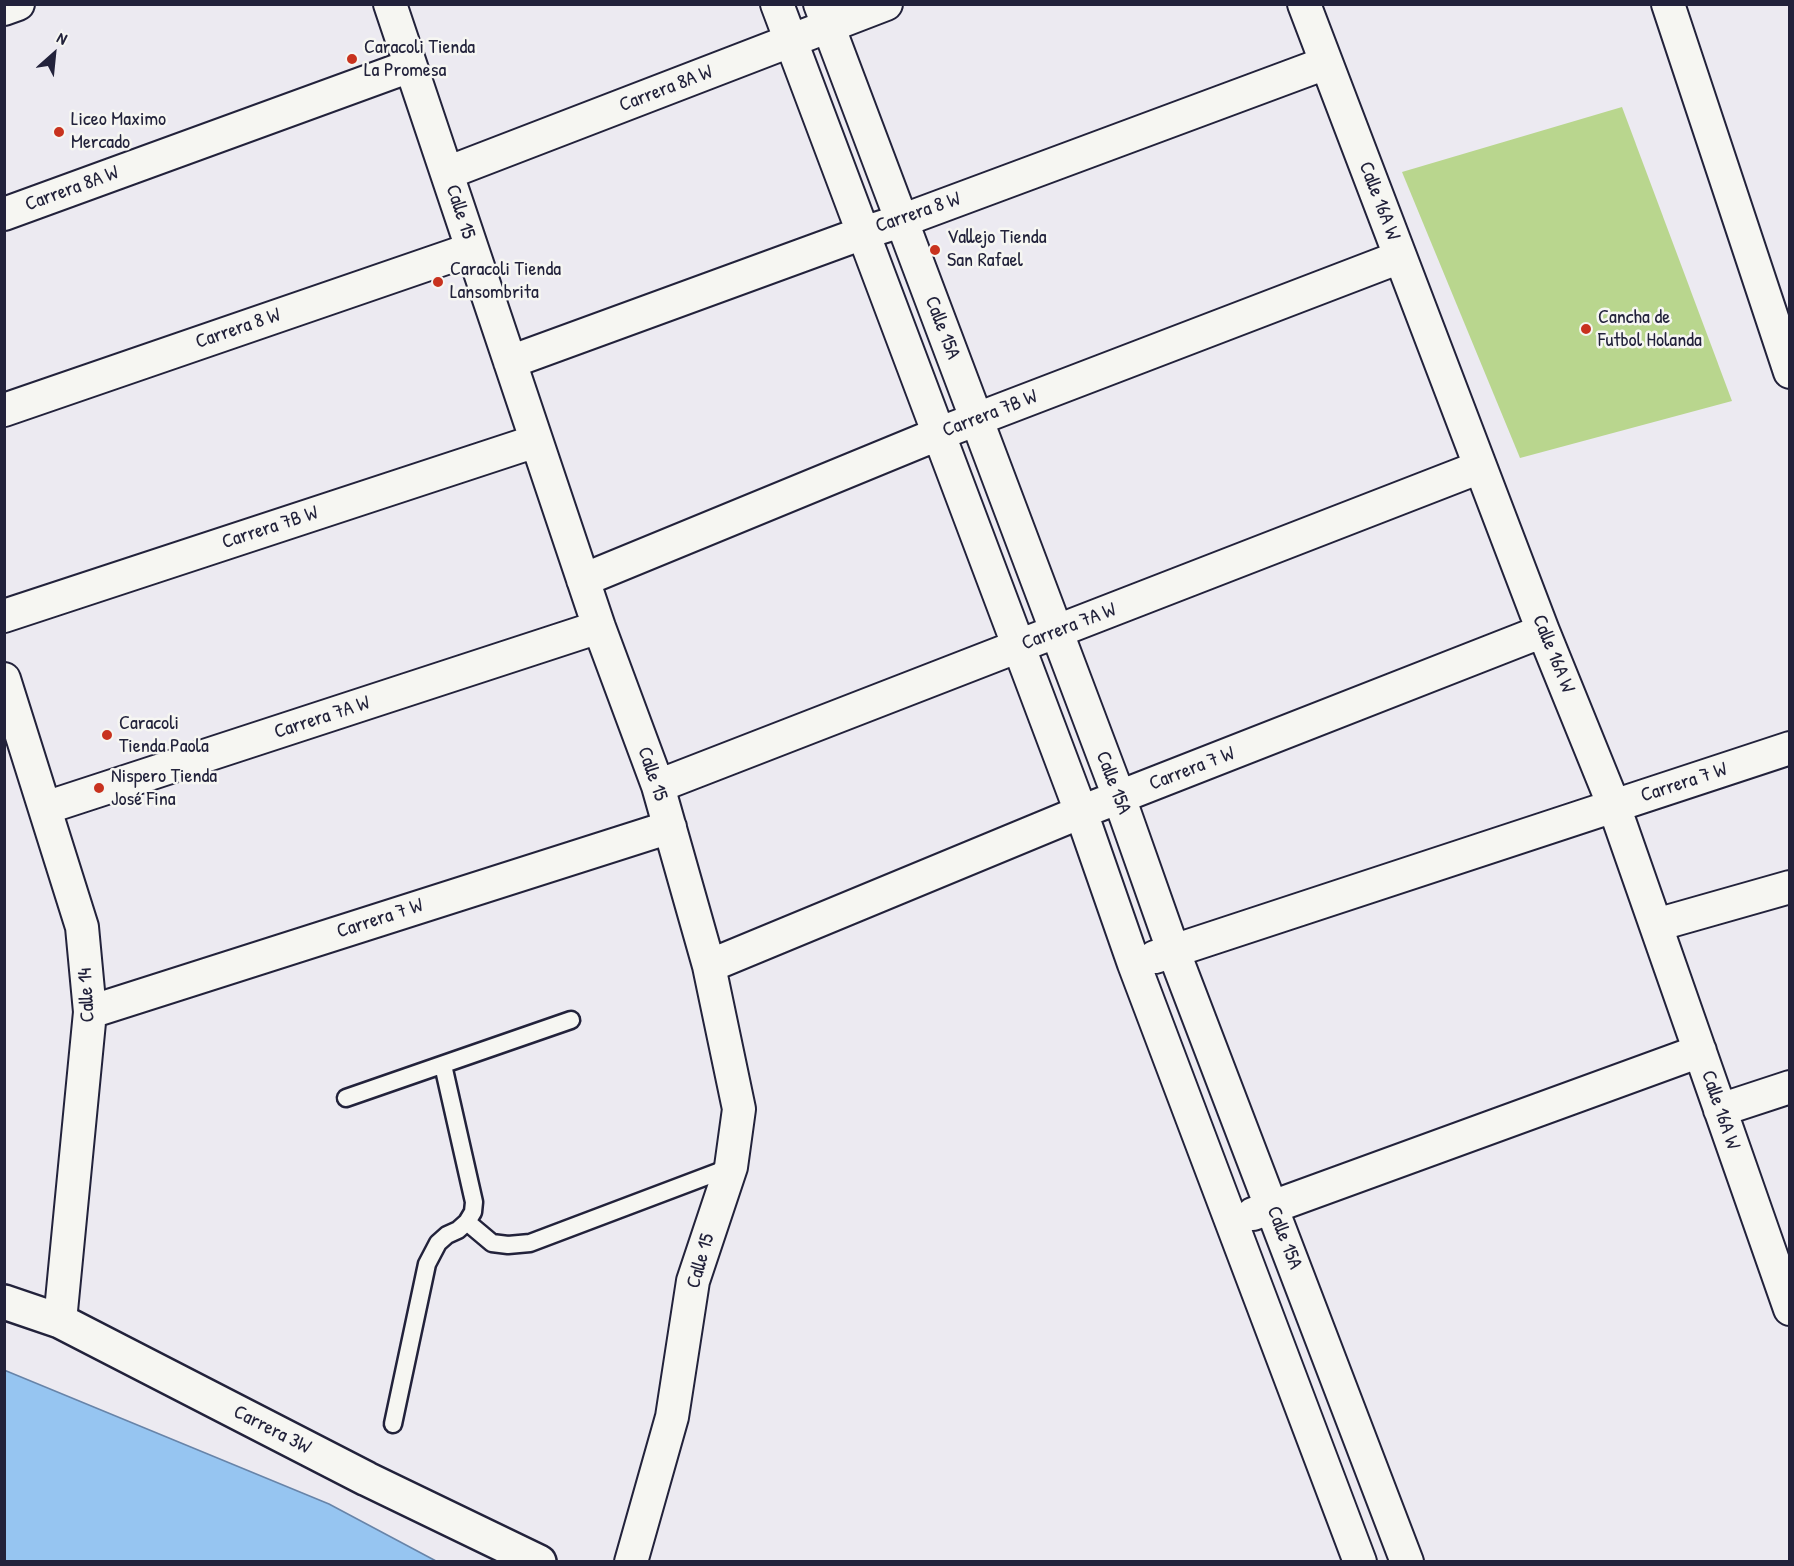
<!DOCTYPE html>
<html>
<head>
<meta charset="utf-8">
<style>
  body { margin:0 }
  #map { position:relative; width:1794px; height:1566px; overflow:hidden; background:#eceaf1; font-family:"Patrick Hand",sans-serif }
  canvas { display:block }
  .frame { position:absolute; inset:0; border:6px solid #22223b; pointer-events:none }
  .north { position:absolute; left:24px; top:24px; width:60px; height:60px; -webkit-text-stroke:4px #f6f6f2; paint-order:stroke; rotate:27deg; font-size:16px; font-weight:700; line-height:24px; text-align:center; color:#22223b }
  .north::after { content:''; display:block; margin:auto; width:21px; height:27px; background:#22223b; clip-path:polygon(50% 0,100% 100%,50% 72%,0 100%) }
</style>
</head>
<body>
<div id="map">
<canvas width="1794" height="1566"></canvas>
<div class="frame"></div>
<div class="north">N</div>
</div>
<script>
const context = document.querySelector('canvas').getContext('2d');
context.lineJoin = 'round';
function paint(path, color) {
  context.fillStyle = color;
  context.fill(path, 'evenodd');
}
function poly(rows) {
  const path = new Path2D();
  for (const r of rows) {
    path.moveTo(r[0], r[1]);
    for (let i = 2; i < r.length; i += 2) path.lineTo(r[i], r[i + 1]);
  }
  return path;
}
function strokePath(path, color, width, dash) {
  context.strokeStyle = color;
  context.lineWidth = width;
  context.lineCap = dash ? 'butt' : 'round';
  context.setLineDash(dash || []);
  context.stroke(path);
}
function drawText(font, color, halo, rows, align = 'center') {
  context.font = font + ' "Patrick Hand",sans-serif';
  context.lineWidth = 5;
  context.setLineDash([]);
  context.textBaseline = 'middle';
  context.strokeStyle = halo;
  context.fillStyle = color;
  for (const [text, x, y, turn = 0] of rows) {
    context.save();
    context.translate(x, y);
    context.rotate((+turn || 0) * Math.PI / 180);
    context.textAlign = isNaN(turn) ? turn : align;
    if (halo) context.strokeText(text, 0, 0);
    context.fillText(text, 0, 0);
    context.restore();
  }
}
const green = poly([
  [1622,107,1732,401,1520,458,1402,172]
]);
const water = poly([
  [4,1370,329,1504,436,1561,5,1561,4,1370]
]);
const lane = poly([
  [346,1098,571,1020],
  [467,1222,492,1243,508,1245,530,1243,731,1167],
  [393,1424,427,1264,438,1243,447,1235,458,1230,467,1222,473,1212,474,1202,443,1065]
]);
const street = poly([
  [390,4,599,627,658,786,709,966,739,1109,731,1167,693,1281,672,1417,631,1562],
  [777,4,1081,812,1134,964,1360,1562],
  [820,4,1119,797,1173,950,1407,1562],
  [1304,4,1543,631,1614,806,1790,1309],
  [1668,4,1790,372],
  [4,9,18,4],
  [447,173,886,4],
  [4,214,410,66],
  [510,362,863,233,901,221,1326,63],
  [4,410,472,249],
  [583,580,938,434,1400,257],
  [4,616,536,441],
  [4,679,82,927,90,1012,60,1321],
  [658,786,1480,467],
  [45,808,599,627],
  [1656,925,1790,887],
  [1155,957,1790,748],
  [709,966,1081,812,1543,631],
  [90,1012,670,827],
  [1720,1110,1790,1087],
  [1253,1214,1700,1051]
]);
const secondary = poly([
  [4,1302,60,1321,367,1479,539,1562]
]);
const markers = [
  [352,59,6,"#c8321e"],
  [59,132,6,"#c8321e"],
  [935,250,6,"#c8321e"],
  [438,282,6,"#c8321e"],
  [1586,329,6,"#c8321e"],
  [107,735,6,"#c8321e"],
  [99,788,6,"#c8321e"]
];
const poiNames = [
  ["Caracoli Tienda",364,48],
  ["La Promesa",364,71],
  ["Liceo Maximo",71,120],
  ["Mercado",71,143],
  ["Vallejo Tienda",947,238],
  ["San Rafael",947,261],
  ["Caracoli Tienda",450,270],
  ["Lansombrita",450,293],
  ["Cancha de",1598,318],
  ["Futbol Holanda",1598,341],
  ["Caracoli",119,724],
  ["Tienda Paola",119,747],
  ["Nispero Tienda",111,777],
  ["José Fina",111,800]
];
const streetNames = [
  ["Carrera 8A W",666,89,-21],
  ["Carrera 8A W",72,189,-20],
  ["Calle 16A W",1379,201,69],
  ["Calle 15",460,212,72],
  ["Carrera 8 W",918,213,-19],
  ["Calle 15A",942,328,69],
  ["Carrera 8 W",238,329,-19],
  ["Carrera 7B W",990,414,-21],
  ["Carrera 7B W",270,528,-18],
  ["Carrera 7A W",1069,627,-21],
  ["Calle 16A W",1553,654,68],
  ["Carrera 7A W",322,718,-18],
  ["Carrera 7 W",1192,769,-21],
  ["Calle 15",652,774,71],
  ["Calle 15A",1113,783,69],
  ["Carrera 7 W",1684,783,-18],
  ["Carrera 7 W",380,919,-18],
  ["Calle 14",87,995,-93],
  ["Calle 16A W",1720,1110,71],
  ["Calle 15A",1284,1238,69],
  ["Calle 15",701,1261,-74],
  ["Carrera 3W",272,1430,27]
];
paint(green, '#b9d68e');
paint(water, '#96c5f1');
strokePath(water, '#6884a8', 1.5);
strokePath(lane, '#22223b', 21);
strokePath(street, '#22223b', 36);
strokePath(secondary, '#22223b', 38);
strokePath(lane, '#f6f6f2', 16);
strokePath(street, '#f6f6f2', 32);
strokePath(secondary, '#f6f6f2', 33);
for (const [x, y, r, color] of markers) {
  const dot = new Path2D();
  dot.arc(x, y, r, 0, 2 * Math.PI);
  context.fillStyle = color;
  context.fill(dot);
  strokePath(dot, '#f6f6f2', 2);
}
drawText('20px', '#22223b', '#f6f6f2', poiNames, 'left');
drawText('20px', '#22223b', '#f6f6f2', streetNames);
</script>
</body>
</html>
